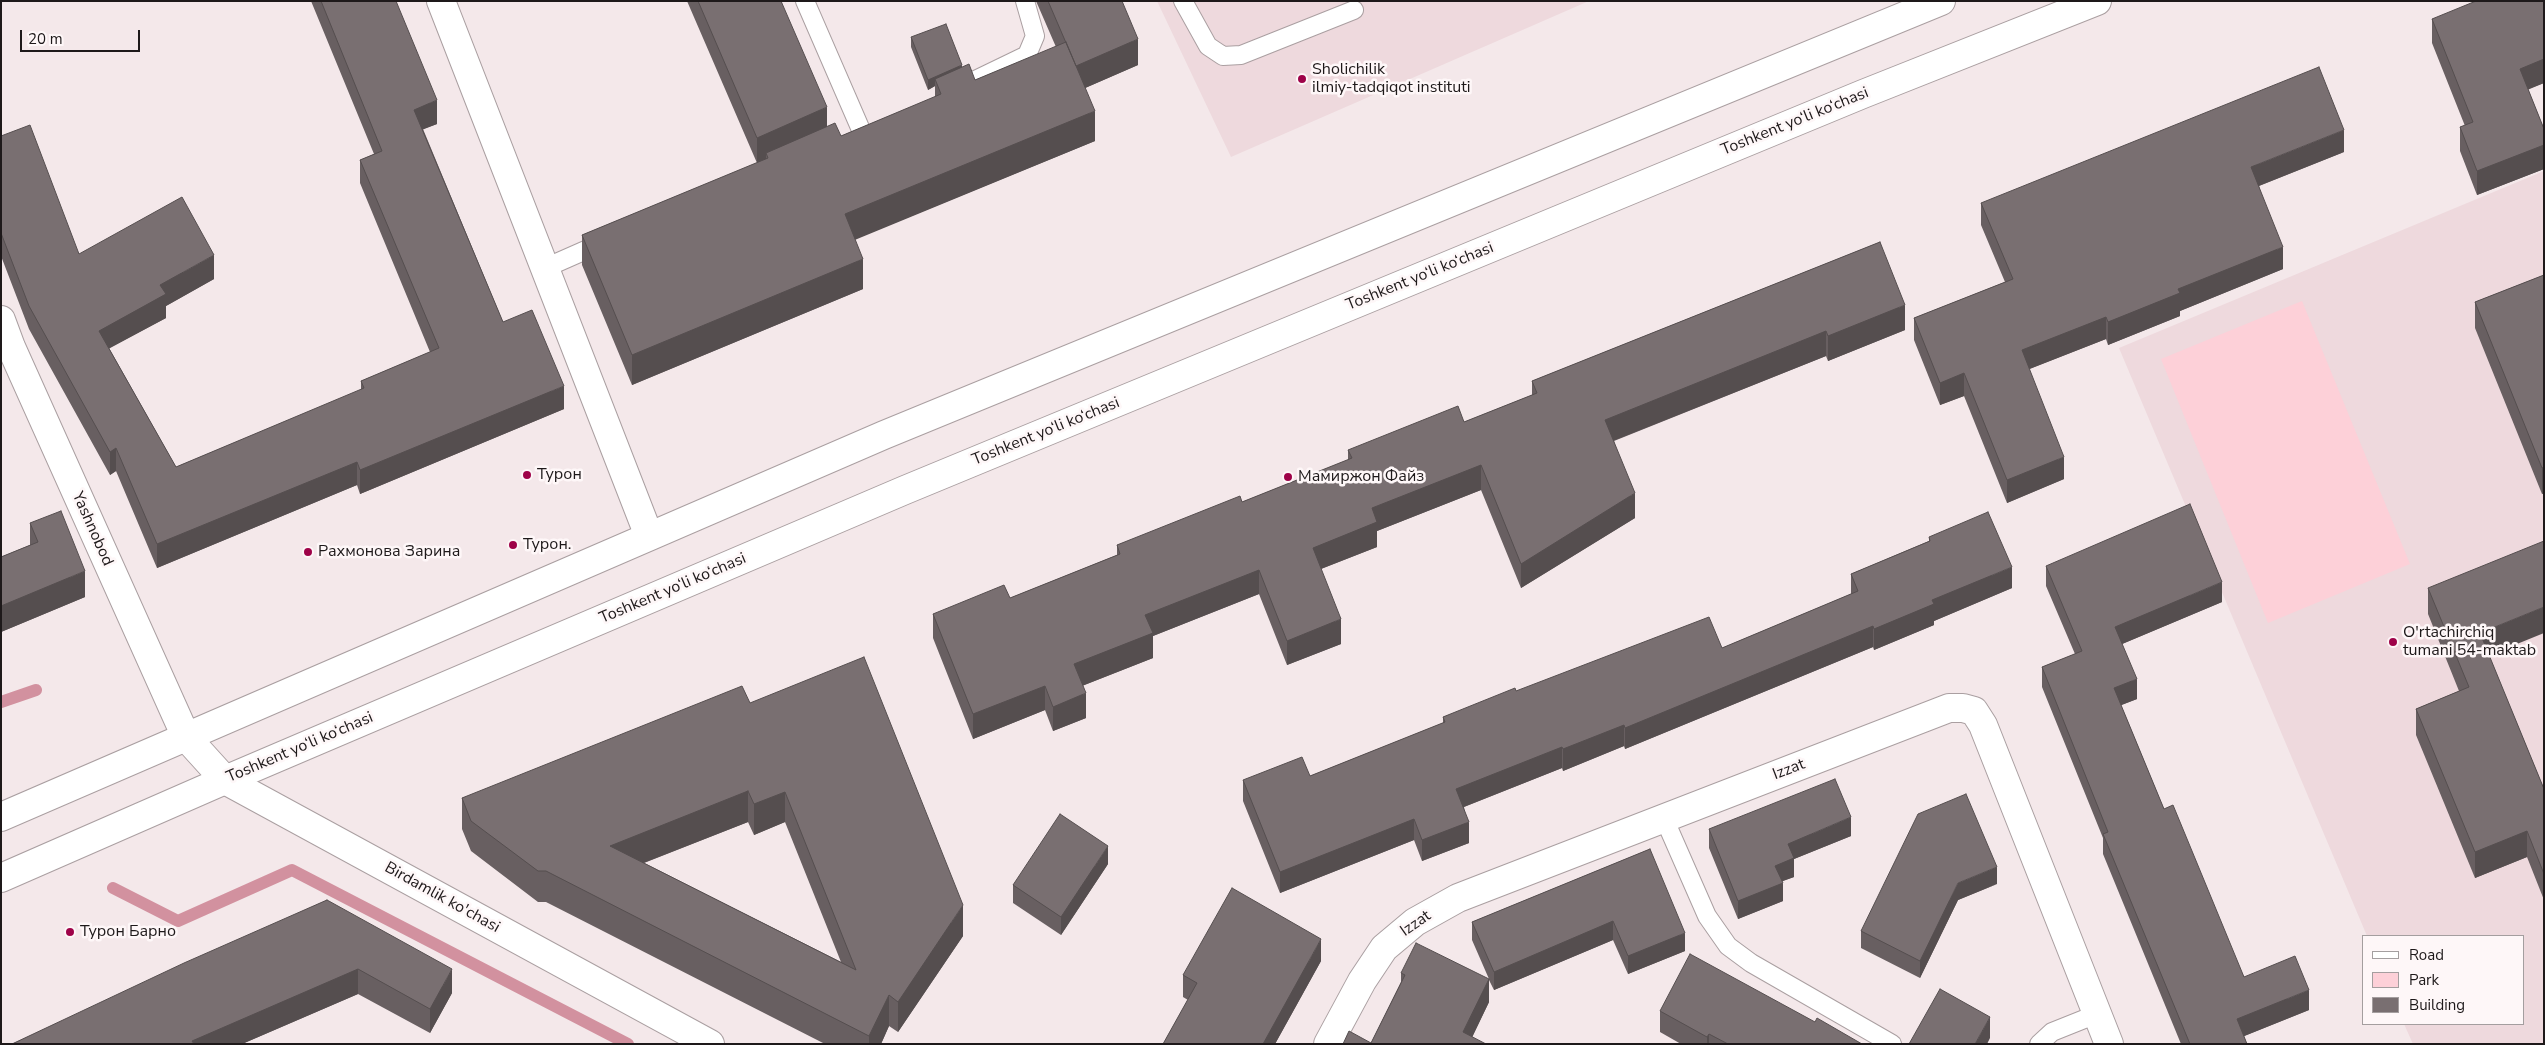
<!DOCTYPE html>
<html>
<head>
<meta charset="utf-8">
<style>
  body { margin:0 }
  #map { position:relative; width:2545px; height:1045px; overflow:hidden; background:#f4e8ea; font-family:"Nunito Sans",sans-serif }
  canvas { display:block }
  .frame { position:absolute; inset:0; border:2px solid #1e191a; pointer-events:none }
  .legend { position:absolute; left:2362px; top:935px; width:162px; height:90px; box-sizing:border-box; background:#fef7f8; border:1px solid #a49e9f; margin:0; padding:6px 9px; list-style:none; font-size:15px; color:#1e191a }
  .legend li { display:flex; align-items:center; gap:10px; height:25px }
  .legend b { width:25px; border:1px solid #a49e9f }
  .scale { position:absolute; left:20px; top:30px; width:120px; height:22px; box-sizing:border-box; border:2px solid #1e191a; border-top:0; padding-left:6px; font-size:15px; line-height:18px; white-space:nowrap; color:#1e191a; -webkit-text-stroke:4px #fef7f8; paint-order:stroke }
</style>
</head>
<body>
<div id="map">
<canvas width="2545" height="1045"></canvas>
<div class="frame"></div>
<ul class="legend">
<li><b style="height:6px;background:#fff"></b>Road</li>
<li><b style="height:14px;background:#fdd0d8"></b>Park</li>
<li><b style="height:14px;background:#796f71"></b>Building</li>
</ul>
<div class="scale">20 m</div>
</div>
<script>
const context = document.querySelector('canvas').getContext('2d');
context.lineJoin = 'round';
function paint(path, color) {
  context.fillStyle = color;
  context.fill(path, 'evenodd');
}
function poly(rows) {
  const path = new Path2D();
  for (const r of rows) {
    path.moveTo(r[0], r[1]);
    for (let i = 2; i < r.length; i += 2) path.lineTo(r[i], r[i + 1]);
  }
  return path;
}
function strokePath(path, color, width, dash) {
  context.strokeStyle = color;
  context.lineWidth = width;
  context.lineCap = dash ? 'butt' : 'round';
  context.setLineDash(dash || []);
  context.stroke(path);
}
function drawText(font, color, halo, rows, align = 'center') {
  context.font = font + ' "Nunito Sans",sans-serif';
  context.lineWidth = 5;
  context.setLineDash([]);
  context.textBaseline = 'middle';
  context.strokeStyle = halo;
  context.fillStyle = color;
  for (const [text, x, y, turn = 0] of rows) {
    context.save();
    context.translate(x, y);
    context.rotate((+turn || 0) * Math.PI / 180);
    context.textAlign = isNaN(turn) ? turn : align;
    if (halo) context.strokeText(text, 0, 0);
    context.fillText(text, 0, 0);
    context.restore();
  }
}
const built = poly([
  [1157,1,1589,1,1231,157],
  [2544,171,2544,1044,2413,1044,2404,1024,2524,1024,2524,936,2367,936,2119,348]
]);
const green = poly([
  [2302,301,2410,564,2268,623,2161,359]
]);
const stream = poly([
  [1,702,36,690],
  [113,888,178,921,292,870,628,1044]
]);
const lane = poly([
  [805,1,861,130],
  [1183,1,1208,46,1223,56,1241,55,1354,10],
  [967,84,1027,55,1035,36,1025,1],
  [545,268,604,242],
  [1664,818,1707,916,1728,946,1751,963,1892,1044],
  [2039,1044,2052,1032,2097,1014]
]);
const street = poly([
  [441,1,649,536],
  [1328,1044,1362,981,1384,948,1415,922,1458,898,1949,708,1963,708,1974,711,1983,725,2109,1044]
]);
const secondary = poly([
  [1,320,11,347,186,737,225,780,710,1044]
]);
const highway = poly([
  [1,817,884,435,1941,1],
  [1,878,225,780,905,490,1863,94,2097,1]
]);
const wall = poly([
  [311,1,396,1,437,124,423,129,503,322,564,409,360,494,357,485,157,568,116,471,110,475,29,329,1,256,1,136,79,254,214,279,166,306,166,318,109,348,176,467,361,390,361,381,430,352,360,183,360,160,374,154],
  [687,1,781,1,827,127,841,136,935,97,935,86,928,90,911,47,911,37,962,68,975,80,1056,47,1036,1,1122,1,1138,65,1085,88,1095,141,855,239,863,289,632,385,582,265,582,235,757,163],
  [2544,1,2544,83,2528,89,2544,129,2544,169,2477,195,2460,151,2460,127,2465,126,2432,43,2432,19],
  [2344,152,2259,186,2283,269,2180,311,2180,316,2108,345,2106,339,2029,369,2064,479,2007,503,1964,396,1940,405,1914,340,1914,318,2005,282,1981,225,1981,203],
  [1880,242,1905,330,1828,361,1826,356,1614,441,1635,518,1521,588,1481,490,1377,531,1377,547,1321,569,1341,644,1287,665,1259,594,1153,636,1153,658,1082,686,1086,718,1053,731,1045,710,973,739,933,638,933,614,1010,598,1117,555,1117,545,1242,502,1348,460,1348,450,1464,422,1532,395,1532,381],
  [2544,275,2544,493,2542,494,2475,328,2475,302],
  [30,523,85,597,1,632,1,557,30,545],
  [1929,537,2012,588,1934,621,1934,625,1874,650,1873,647,1625,749,1624,746,1563,771,1562,768,1464,807,1469,843,1422,861,1414,840,1280,893,1243,801,1243,780,1310,776,1443,723,1443,717,1516,691,1722,648,1851,594,1851,574,1929,541],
  [2046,566,2222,602,2122,644,2137,699,2121,705,2164,809,2244,977,2309,1010,2244,1036,2247,1044,2181,1044,2103,854,2103,838,2042,687,2042,667,2075,654,2046,586],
  [2428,588,2489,656,2544,789,2544,900,2527,857,2475,878,2416,735,2416,709,2459,691,2428,614],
  [750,703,963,936,898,1032,889,1026,881,1044,825,1044,546,902,538,902,471,851,462,829,462,798],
  [748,822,754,835,785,822,841,962,644,863],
  [1709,829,1851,836,1794,859,1794,877,1782,881,1783,901,1738,919,1709,848],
  [1650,849,1685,951,1628,974,1613,940,1494,990,1489,980,1489,1002,1472,1037,1371,1043,1401,982,1401,973,1489,979,1472,940,1472,922],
  [1108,864,1061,935,1013,903,1013,885],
  [1997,884,1958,900,1920,978,1861,948,1861,931],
  [327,900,452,993,430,1033,358,994,242,1044,12,1044],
  [1321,961,1275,1044,1163,1044,1188,1000,1183,997,1183,975],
  [1660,1011,1815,1022,1862,1044,1681,1044,1660,1032]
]);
const shadedWall = poly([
  [1138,39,1138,65,1076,92,1076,66],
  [2544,59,2544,83,2520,93,2520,69],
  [962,65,962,75,935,79,935,86,928,90,928,80],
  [437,100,437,124,414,133,414,110],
  [827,107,827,133,766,153,766,160,757,164,757,138],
  [1095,111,1095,141,845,244,845,214],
  [2344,130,2344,152,2251,189,2251,167],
  [2544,145,2544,169,2477,195,2477,171],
  [2283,247,2283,269,2180,311,2180,316,2108,345,2108,322,2178,289],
  [214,255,214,279,166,306,166,318,99,354,99,331,160,285],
  [863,259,863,289,632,385,632,355],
  [1905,305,1905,330,1828,361,1828,336],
  [2106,317,2106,339,2022,372,2022,350],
  [1826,331,1826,356,1605,444,1605,420],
  [1964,373,1964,396,1940,405,1940,383],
  [564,386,564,409,360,494,360,470],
  [116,448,116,471,110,475,110,452],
  [2064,457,2064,479,2007,503,2007,480],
  [357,462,357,485,157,568,157,544],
  [1481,465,1481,490,1377,531,1377,547,1313,572,1313,548,1372,508],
  [2544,467,2544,493,2542,494,2542,468],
  [1635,493,1635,518,1521,588,1521,564],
  [2012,567,2012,588,1934,621,1934,625,1874,650,1874,629,1932,600],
  [1259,570,1259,594,1153,636,1153,658,1074,689,1074,664,1145,615],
  [85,571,85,597,1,632,1,606],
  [2222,582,2222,602,2115,647,2115,627],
  [2544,607,2544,633,2480,659,2480,633],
  [1341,619,1341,644,1287,665,1287,641],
  [1873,626,1873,647,1625,749,1625,728],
  [2137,679,2137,699,2114,708,2114,688],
  [1045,686,1045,710,973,739,973,714],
  [1086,693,1086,718,1053,731,1053,707],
  [1624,725,1624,746,1563,771,1563,749],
  [1562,747,1562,768,1456,810,1456,789],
  [748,791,748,822,610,876,610,846],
  [785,792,785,822,754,835,754,804],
  [1851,817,1851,836,1794,859,1794,877,1775,884,1775,866,1788,844],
  [1414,819,1414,840,1280,893,1280,872],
  [1469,822,1469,843,1422,861,1422,840],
  [2527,831,2527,857,2475,878,2475,852],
  [1108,846,1108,864,1061,935,1061,917],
  [1997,867,1997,884,1958,900,1920,978,1920,961,1958,883],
  [1783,883,1783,901,1738,919,1738,901],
  [963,905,963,936,898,1032,898,1002],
  [1613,921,1613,940,1494,990,1494,972],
  [1685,933,1685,951,1628,974,1628,956],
  [1321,939,1321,961,1275,1044,1263,1044],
  [358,969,358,994,242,1044,192,1044,192,1041],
  [452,969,452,993,430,1033,430,1009],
  [1489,979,1489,1002,1469,1044,1463,1032],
  [2309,990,2309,1010,2237,1039,2237,1019],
  [889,995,889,1026,881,1044,869,1044,869,1036],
  [1990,1017,1990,1038,1987,1044,1975,1044],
  [1709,1034,1709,1044,1707,1044,1707,1037]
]);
const building = poly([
  [321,1,396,1,437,100,414,110,503,322,532,310,564,386,360,470,357,462,157,544,116,448,110,452,29,306,1,233,1,136,30,125,79,254,182,197,214,255,160,285,166,294,99,331,176,467,364,388,361,381,439,348,360,160,382,151,321,1],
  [698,1,781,1,827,107,757,138,698,1],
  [1048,1,1122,1,1138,39,1076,66,1048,1],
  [2476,1,2544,1,2544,59,2520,69,2544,129,2544,145,2477,171,2460,127,2473,122,2432,19,2476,1],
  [946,24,962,65,928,80,911,37,946,24],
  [1066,42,1095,111,845,214,863,259,632,355,582,235,768,158,766,153,835,123,841,136,941,94,935,79,969,64,975,80,1066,42],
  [2319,67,2344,130,2251,167,2283,247,2178,289,2180,293,2108,322,2106,317,2022,350,2064,457,2007,480,1964,373,1940,383,1914,318,2013,279,1981,203,2319,67],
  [1880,242,1905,305,1828,336,1826,331,1605,420,1635,493,1521,564,1481,465,1372,508,1377,522,1313,548,1341,619,1287,641,1259,570,1145,615,1153,633,1074,664,1086,693,1053,707,1045,686,973,714,933,614,1004,585,1010,598,1120,554,1117,545,1240,496,1242,502,1352,458,1348,450,1458,406,1464,422,1537,393,1532,381,1880,242],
  [2544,275,2544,467,2542,468,2475,302,2544,275],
  [2190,504,2222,582,2115,627,2137,679,2114,688,2164,809,2173,805,2244,977,2295,956,2309,990,2237,1019,2247,1044,2190,1044,2103,834,2108,832,2042,667,2082,651,2046,566,2190,504],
  [61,511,85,571,1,606,1,557,38,542,30,523,61,511],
  [1988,512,2012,567,1932,600,1934,604,1874,629,1873,626,1625,728,1624,725,1563,749,1562,747,1456,789,1469,822,1422,840,1414,819,1280,872,1243,780,1302,757,1310,776,1445,722,1443,717,1515,688,1516,691,1709,617,1722,648,1858,591,1851,574,1930,541,1929,537,1988,512],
  [2544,541,2544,607,2480,633,2544,789,2544,874,2527,831,2475,852,2416,709,2469,687,2428,588,2544,541],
  [864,657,963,905,898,1002,889,995,869,1036,546,871,538,871,471,821,462,798,742,686,750,703,864,657],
  [748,791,754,804,785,792,856,970,610,846,748,791],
  [1835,779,1851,817,1788,844,1794,858,1775,866,1783,883,1738,901,1709,829,1835,779],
  [1966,794,1997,867,1958,883,1920,961,1861,931,1918,814,1966,794],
  [1060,814,1108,846,1061,917,1013,885,1060,814],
  [1650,849,1685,933,1628,956,1613,921,1494,972,1472,922,1650,849],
  [1232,888,1321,939,1263,1044,1163,1044,1197,983,1183,975,1232,888],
  [327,900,452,969,430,1009,358,969,192,1041,194,1044,12,1044,184,963,327,900],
  [1416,943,1489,979,1463,1032,1486,1044,1343,1044,1349,1031,1371,1043,1405,975,1401,973,1416,943],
  [1690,954,1815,1022,1817,1018,1862,1044,1728,1044,1709,1034,1707,1037,1660,1011,1690,954],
  [1940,989,1990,1017,1975,1044,1909,1044,1940,989]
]);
const markers = [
  [1302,79,5,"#9e0248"],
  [527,475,5,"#9e0248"],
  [1288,477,5,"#9e0248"],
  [513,545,5,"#9e0248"],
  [308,552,5,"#9e0248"],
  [2393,642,5,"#9e0248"],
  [70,932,5,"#9e0248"]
];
const poiNames = [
  ["Sholichilik",1312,70],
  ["ilmiy-tadqiqot instituti",1312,88],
  ["Турон",537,475],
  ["Мамиржон Файз",1298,477],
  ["Турон.",523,545],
  ["Рахмонова Зарина",318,552],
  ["O'rtachirchiq",2403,633],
  ["tumani 54-maktab",2403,651],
  ["Турон Барно",80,932]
];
const streetNames = [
  ["Toshkent yo‘li ko‘chasi",1795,122,-22],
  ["Toshkent yo‘li ko‘chasi",1420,277,-22],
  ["Toshkent yo‘li ko‘chasi",1046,432,-22],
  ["Yashnobod",92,529,66],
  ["Toshkent yo‘li ko‘chasi",673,589,-23],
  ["Toshkent yo‘li ko‘chasi",300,748,-23],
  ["Izzat",1789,770,-21],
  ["Birdamlik ko'chasi",442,898,29],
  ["Izzat",1416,924,-35]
];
paint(built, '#eed9dd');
paint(green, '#fdd0d8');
strokePath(stream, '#d2919f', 12);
strokePath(lane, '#aa9fa1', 20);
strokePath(street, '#aa9fa1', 30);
strokePath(secondary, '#aa9fa1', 30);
strokePath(highway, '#aa9fa1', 30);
strokePath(lane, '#fff', 18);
strokePath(street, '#fff', 28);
strokePath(secondary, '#fff', 28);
strokePath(highway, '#fff', 28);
paint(wall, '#685f61');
paint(shadedWall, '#554e4f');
paint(building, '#796f71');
strokePath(building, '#554e4f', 1);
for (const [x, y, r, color] of markers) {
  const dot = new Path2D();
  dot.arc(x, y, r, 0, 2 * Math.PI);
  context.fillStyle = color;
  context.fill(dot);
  strokePath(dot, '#fef7f8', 2);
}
drawText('16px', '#1e191a', '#fef7f8', poiNames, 'left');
drawText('16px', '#1e191a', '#fef7f8', streetNames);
</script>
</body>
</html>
